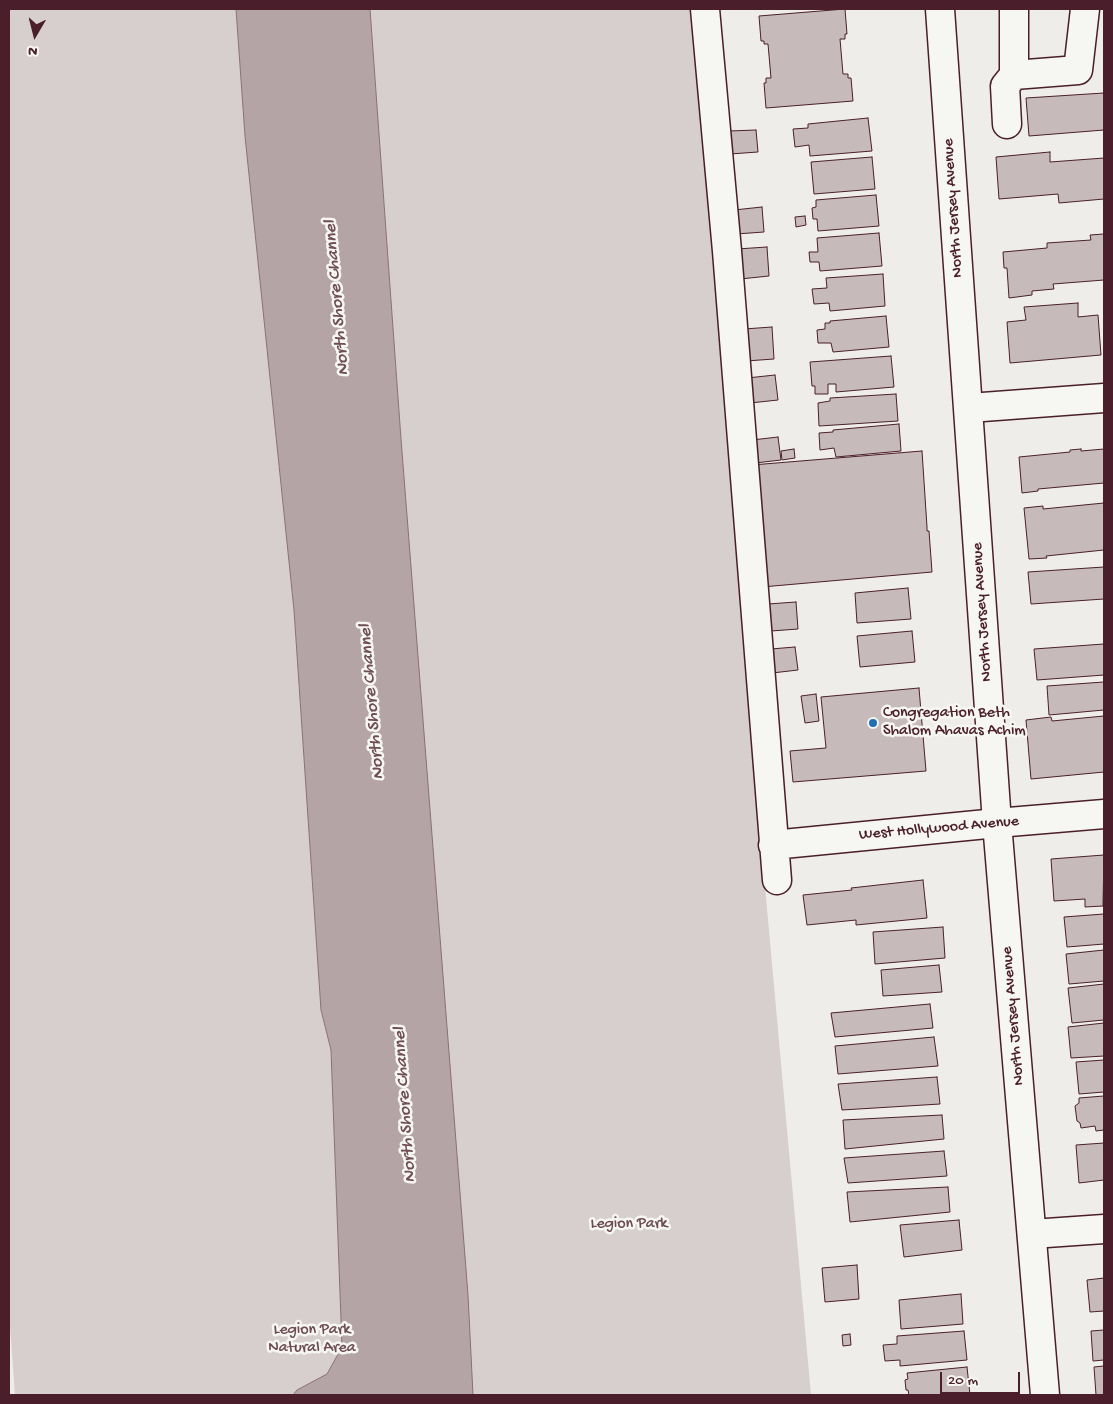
<!DOCTYPE html>
<html>
<head>
<meta charset="utf-8">
<style>
  body { margin:0 }
  #map { position:relative; width:1113px; height:1404px; overflow:hidden; background:#efedea; font-family:"Gochi Hand",sans-serif }
  canvas { display:block }
  .frame { position:absolute; inset:0; border:10px solid #4a1f2b; pointer-events:none }
  .north { position:absolute; left:10px; top:10px; width:50px; height:50px; -webkit-text-stroke:4px #f6f6f2; paint-order:stroke; rotate:188deg; font-size:14px; font-weight:700; line-height:20px; text-align:center; color:#4a1f2b }
  .north::after { content:''; display:block; margin:auto; width:18px; height:22px; background:#4a1f2b; clip-path:polygon(50% 0,100% 100%,50% 72%,0 100%) }
  .scale { position:absolute; left:940px; top:1372px; width:80px; height:22px; box-sizing:border-box; border:2px solid #4a1f2b; border-top:0; padding-left:6px; font-size:15px; line-height:18px; white-space:nowrap; color:#4a1f2b; -webkit-text-stroke:4px #f6f6f2; paint-order:stroke }
</style>
</head>
<body>
<div id="map">
<canvas width="1113" height="1404"></canvas>
<div class="frame"></div>
<div class="north">N</div>
<div class="scale">20 m</div>
</div>
<script>
const context = document.querySelector('canvas').getContext('2d');
context.lineJoin = 'round';
function paint(path, color) {
  context.fillStyle = color;
  context.fill(path, 'evenodd');
}
function poly(rows) {
  const path = new Path2D();
  for (const r of rows) {
    path.moveTo(r[0], r[1]);
    for (let i = 2; i < r.length; i += 2) path.lineTo(r[i], r[i + 1]);
  }
  return path;
}
function strokePath(path, color, width, dash) {
  context.strokeStyle = color;
  context.lineWidth = width;
  context.lineCap = dash ? 'butt' : 'round';
  context.setLineDash(dash || []);
  context.stroke(path);
}
function drawText(font, color, halo, rows, align = 'center') {
  context.font = font + ' "Gochi Hand",sans-serif';
  context.lineWidth = 5;
  context.setLineDash([]);
  context.textBaseline = 'middle';
  context.strokeStyle = halo;
  context.fillStyle = color;
  for (const [text, x, y, turn = 0] of rows) {
    context.save();
    context.translate(x, y);
    context.rotate((+turn || 0) * Math.PI / 180);
    context.textAlign = isNaN(turn) ? turn : align;
    if (halo) context.strokeText(text, 0, 0);
    context.fillText(text, 0, 0);
    context.restore();
  }
}
const green = poly([
  [9,9,236,9,245,136,294,610,321,1010,331,1050,342,1347,327,1374,297,1390,293,1395,15,1395,9,1313],
  [370,9,694,9,765,886,811,1395,470,1395]
]);
const water = poly([
  [236,9,370,9,401,439,468,1295,473,1395,293,1395,297,1390,327,1374,342,1347,331,1050,321,1010,294,610,245,136,236,9]
]);
const building = poly([
  [845,9,847,34,845,34,845,39,840,39,843,74,848,74,848,78,851,78,853,101,766,108,764,83,766,83,766,78,771,78,768,44,764,44,764,41,761,41,759,16,845,9],
  [1104,93,1104,130,1029,136,1026,98,1104,93],
  [868,118,872,151,810,156,809,145,795,147,793,129,808,128,808,124,868,118],
  [756,130,758,152,730,154,729,131,756,130],
  [1050,152,1050,162,1104,158,1104,199,1059,203,1058,194,999,199,996,157,1050,152],
  [872,157,875,189,814,194,811,162,872,157],
  [876,195,879,226,818,231,817,219,813,219,812,208,816,207,816,200,876,195],
  [762,207,764,232,736,234,734,210,762,207],
  [805,216,806,225,796,227,795,217,805,216],
  [879,233,882,266,820,271,819,262,810,262,809,252,818,252,817,238,879,233],
  [1104,234,1104,280,1053,284,1054,289,1032,291,1032,295,1009,298,1007,268,1004,268,1003,252,1047,248,1047,243,1091,240,1090,235,1104,234],
  [767,247,769,276,740,279,737,249,767,247],
  [883,274,885,306,830,311,829,303,814,304,812,289,827,288,826,278,883,274],
  [1078,303,1078,317,1098,315,1101,355,1010,363,1007,322,1026,320,1024,307,1078,303],
  [886,316,889,347,833,352,831,343,818,343,817,330,825,329,825,323,830,323,830,321,886,316],
  [772,327,774,359,746,361,744,329,772,327],
  [891,356,894,387,836,392,836,384,828,384,828,394,815,394,815,386,812,386,810,362,891,356],
  [775,375,778,400,750,403,747,378,775,375],
  [896,394,898,421,819,426,818,403,830,401,830,398,896,394],
  [899,424,901,451,836,457,834,448,820,450,819,433,833,432,833,430,899,424],
  [778,437,781,460,755,463,752,440,778,437],
  [794,449,795,458,782,460,781,451,794,449],
  [1081,449,1081,451,1104,449,1104,483,1038,489,1038,491,1022,493,1019,457,1070,452,1070,450,1081,449],
  [922,451,927,527,927,531,929,531,932,572,762,587,752,465,922,451],
  [1104,503,1104,550,1046,556,1047,558,1029,559,1024,508,1043,506,1043,509,1104,503],
  [1104,567,1104,599,1031,604,1028,572,1104,567],
  [908,588,911,619,857,623,855,593,908,588],
  [796,602,798,629,771,631,768,604,796,602],
  [912,631,915,662,860,667,857,636,912,631],
  [1104,644,1104,675,1037,680,1034,649,1104,644],
  [795,647,798,670,772,673,771,649,795,647],
  [1104,682,1104,710,1049,715,1047,686,1104,682],
  [919,688,926,771,793,782,790,751,826,748,821,697,919,688],
  [816,694,819,721,805,723,801,696,816,694],
  [1104,716,1104,772,1031,779,1026,720,1051,717,1052,721,1104,716],
  [1104,855,1103,906,1085,907,1085,899,1054,901,1051,859,1104,855],
  [923,880,927,918,856,925,856,920,807,925,803,895,852,890,851,888,923,880],
  [1104,914,1104,944,1067,947,1064,917,1104,914],
  [943,927,945,958,875,964,873,932,943,927],
  [1104,950,1104,981,1069,984,1066,954,1104,950],
  [939,965,942,992,883,996,881,970,939,965],
  [1104,984,1104,1020,1072,1023,1068,988,1104,984],
  [930,1004,933,1028,835,1037,831,1013,930,1004],
  [1104,1023,1104,1056,1071,1058,1068,1027,1104,1023],
  [934,1037,938,1066,838,1074,835,1046,934,1037],
  [1104,1060,1104,1092,1079,1094,1076,1062,1104,1060],
  [937,1077,940,1104,842,1110,838,1084,937,1077],
  [1104,1096,1104,1130,1096,1131,1095,1126,1081,1128,1080,1123,1077,1121,1075,1106,1079,1103,1079,1098,1104,1096],
  [942,1115,944,1139,845,1149,843,1120,942,1115],
  [1104,1143,1104,1180,1079,1183,1076,1145,1104,1143],
  [944,1151,947,1176,848,1183,844,1158,944,1151],
  [948,1187,950,1212,850,1222,847,1192,948,1187],
  [959,1220,962,1250,904,1257,900,1225,959,1220],
  [857,1265,859,1299,825,1302,822,1268,857,1265],
  [1104,1278,1104,1311,1090,1312,1087,1280,1104,1278],
  [961,1294,963,1324,901,1329,899,1300,961,1294],
  [1104,1330,1104,1360,1093,1361,1091,1331,1104,1330],
  [964,1331,967,1360,900,1366,900,1360,885,1361,883,1345,897,1344,897,1336,964,1331],
  [850,1334,851,1345,843,1346,842,1335,850,1334],
  [1104,1366,1104,1395,1096,1395,1094,1367,1104,1366],
  [967,1367,970,1395,909,1395,908,1390,906,1390,905,1380,908,1379,907,1373,967,1367]
]);
const minor = poly([
  [705,9,727,251,777,880],
  [1014,75,1078,70,1085,9],
  [1007,124,1005,86,1014,75,1014,9],
  [969,408,1104,398],
  [773,845,997,823,1104,814],
  [1032,1234,1104,1229]
]);
const major = poly([
  [940,9,997,823,1045,1395]
]);
const markers = [
  [873,723,5,"#1f6fb2"]
];
const streetNames = [
  ["North Jersey Avenue",954,208,-94],
  ["North Jersey Avenue",983,612,-94],
  ["West Hollywood Avenue",939,829,-5],
  ["North Jersey Avenue",1014,1016,-95]
];
const poiNames = [
  ["Congregation Beth",883,714],
  ["Shalom Ahavas Achim",883,732]
];
const parkNames = [
  ["Legion Park",629,1225],
  ["Legion Park",312,1331],
  ["Natural Area",312,1349]
];
const waterNames = [
  ["North Shore Channel",338,298,-95],
  ["North Shore Channel",373,702,-95],
  ["North Shore Channel",406,1105,-94]
];
paint(green, '#d7cfce');
paint(water, '#b4a4a5');
strokePath(water, '#8a6f74', 1);
paint(building, '#c6babb');
strokePath(building, '#4a1f2b', 1);
strokePath(minor, '#4a1f2b', 31);
strokePath(major, '#4a1f2b', 31);
strokePath(minor, '#f6f6f2', 28);
strokePath(major, '#f6f6f2', 28);
for (const [x, y, r, color] of markers) {
  const dot = new Path2D();
  dot.arc(x, y, r, 0, 2 * Math.PI);
  context.fillStyle = color;
  context.fill(dot);
  strokePath(dot, '#f6f6f2', 2);
}
drawText('16px', '#4a1f2b', '#f6f6f2', streetNames);
drawText('16px', '#4a1f2b', '#f6f6f2', poiNames, 'left');
drawText('16px', '#6d4b54', '#f6f6f2', parkNames);
drawText('italic 18px', '#6f4e56', '#f6f6f2', waterNames);
</script>
</body>
</html>
